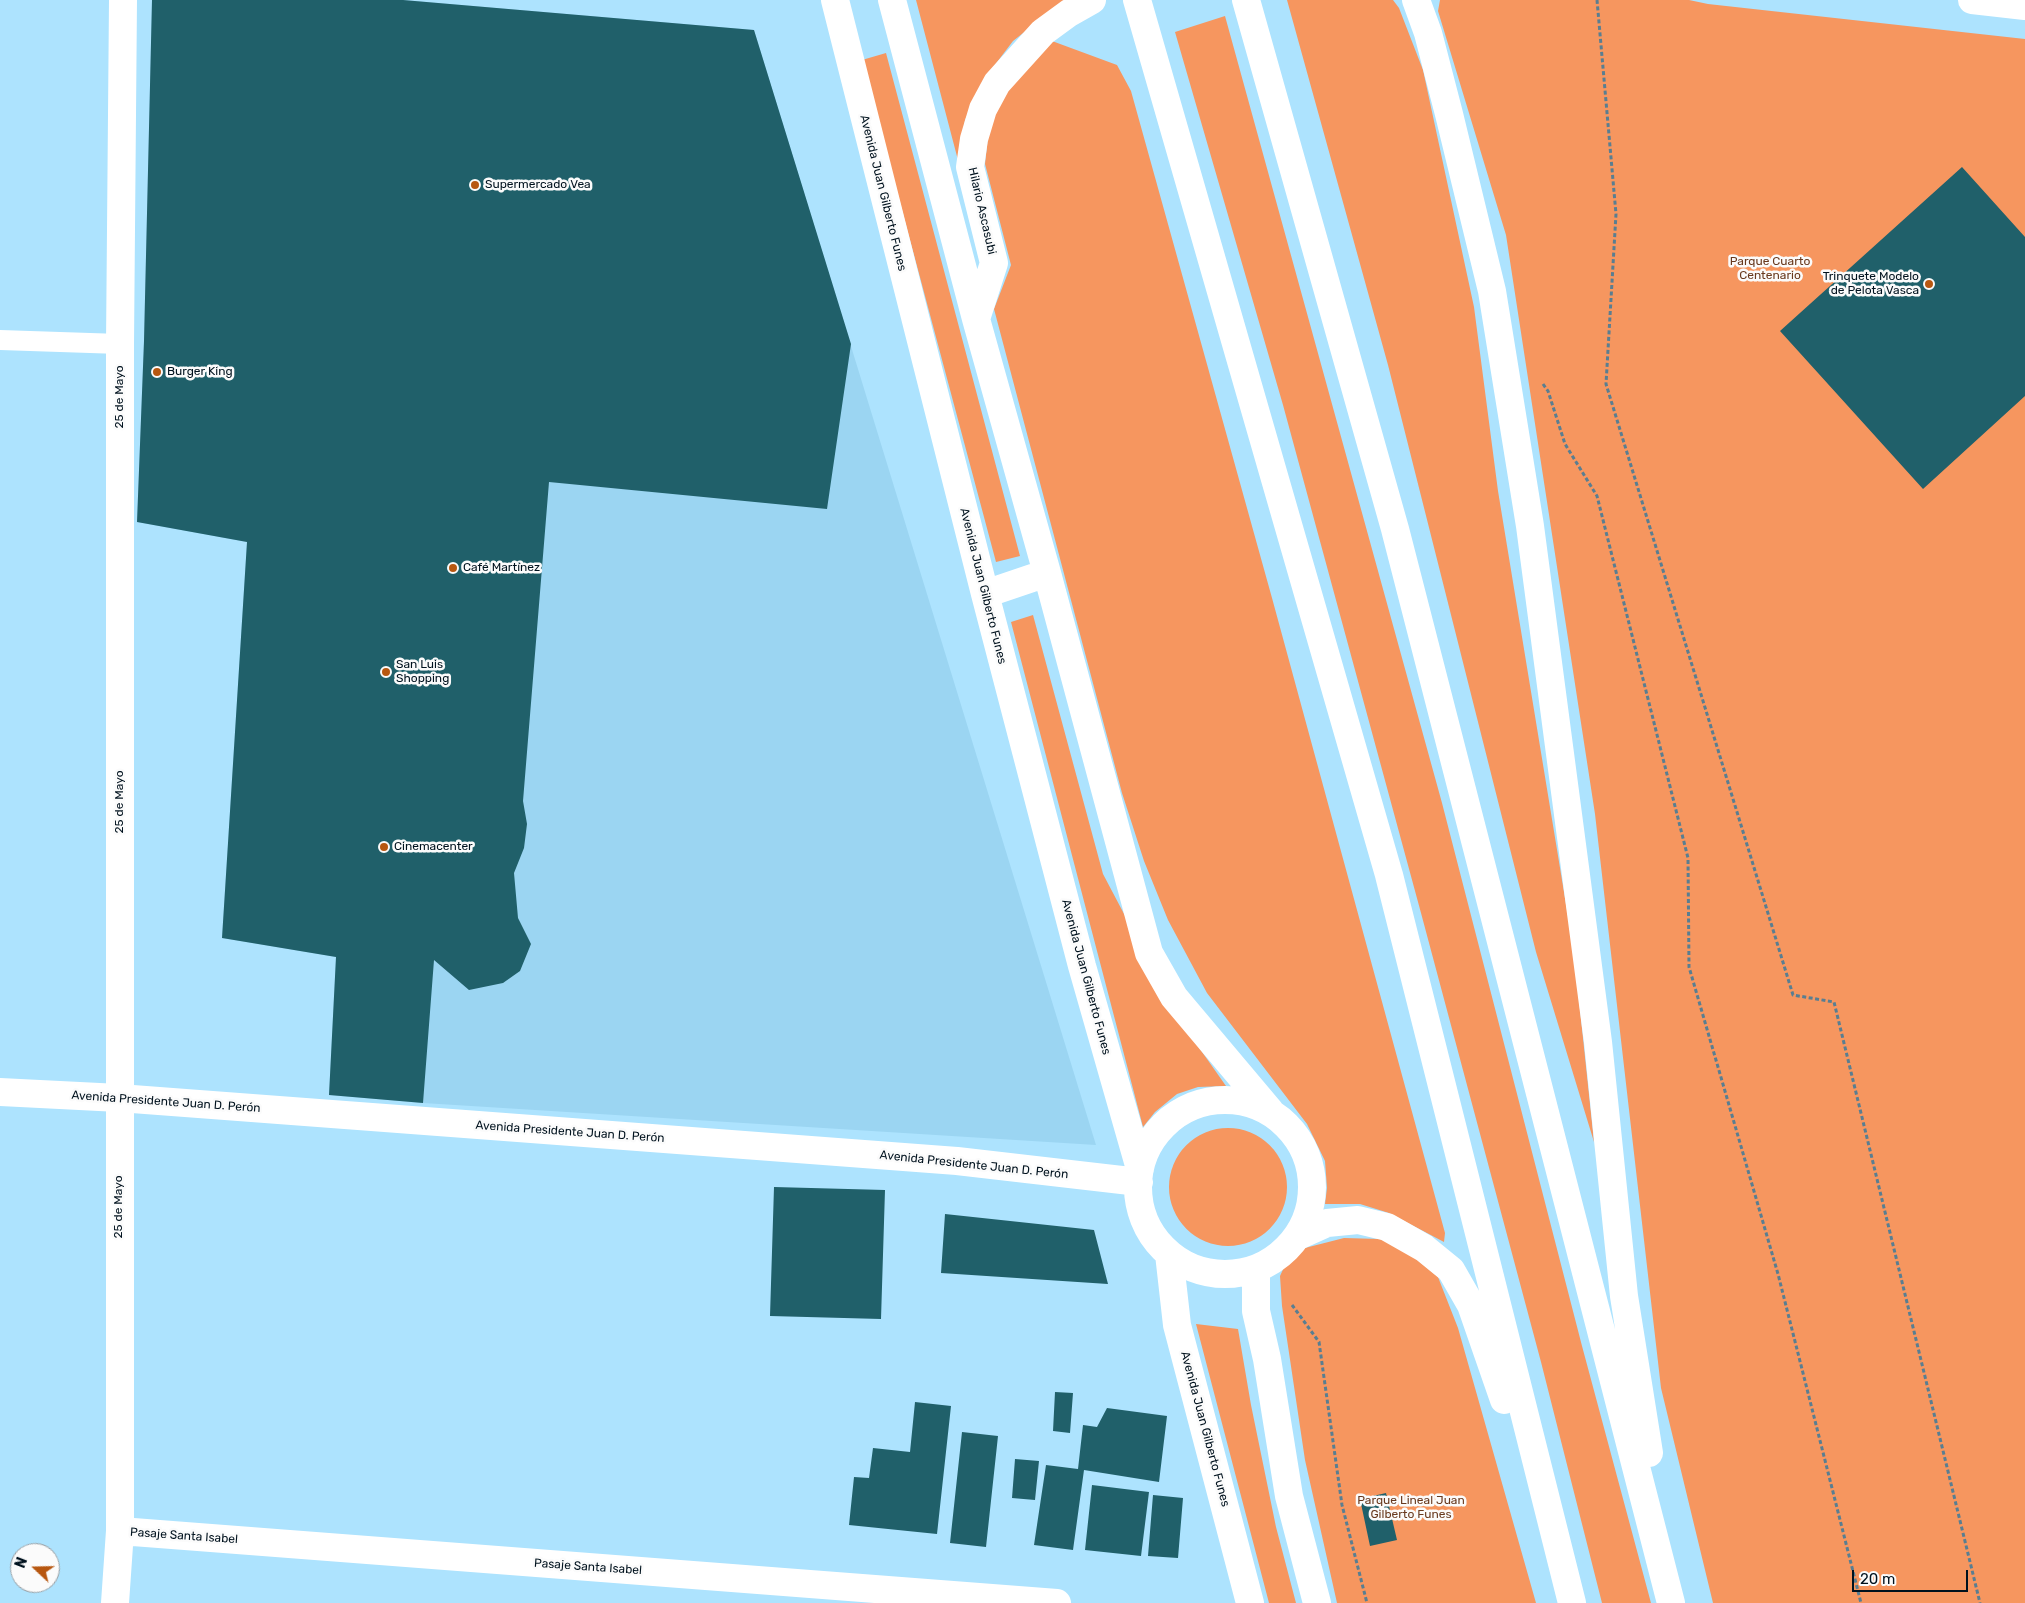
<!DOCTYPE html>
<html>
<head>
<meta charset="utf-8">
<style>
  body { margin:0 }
  #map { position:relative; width:2025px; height:1603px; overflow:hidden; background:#ade3fe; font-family:Rubik,sans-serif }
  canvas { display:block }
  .north { position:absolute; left:10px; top:1543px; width:50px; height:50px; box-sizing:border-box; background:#fbfbfb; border:1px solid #979ea3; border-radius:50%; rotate:291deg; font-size:14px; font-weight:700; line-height:20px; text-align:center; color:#00121e }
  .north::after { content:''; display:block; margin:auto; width:18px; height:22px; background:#b75710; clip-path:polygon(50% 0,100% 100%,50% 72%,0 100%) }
  .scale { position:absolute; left:1852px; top:1570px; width:116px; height:22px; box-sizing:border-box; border:2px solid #00121e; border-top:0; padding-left:6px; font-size:15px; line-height:18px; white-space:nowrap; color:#00121e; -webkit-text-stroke:4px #fbfbfb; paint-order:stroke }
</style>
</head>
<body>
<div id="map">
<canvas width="2025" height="1603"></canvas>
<div class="north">N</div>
<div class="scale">20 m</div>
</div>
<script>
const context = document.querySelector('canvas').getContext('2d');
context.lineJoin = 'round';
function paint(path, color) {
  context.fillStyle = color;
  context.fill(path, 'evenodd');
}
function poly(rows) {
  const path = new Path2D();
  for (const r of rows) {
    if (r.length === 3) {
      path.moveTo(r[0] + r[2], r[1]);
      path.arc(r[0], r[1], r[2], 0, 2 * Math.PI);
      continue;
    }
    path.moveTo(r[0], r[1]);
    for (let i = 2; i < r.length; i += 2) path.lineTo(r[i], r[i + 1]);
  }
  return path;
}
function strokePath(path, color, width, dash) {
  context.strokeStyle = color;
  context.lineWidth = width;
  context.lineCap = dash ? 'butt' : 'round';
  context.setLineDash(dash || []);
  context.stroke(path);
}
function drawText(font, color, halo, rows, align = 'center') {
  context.font = font + ' Rubik,sans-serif';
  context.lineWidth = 5;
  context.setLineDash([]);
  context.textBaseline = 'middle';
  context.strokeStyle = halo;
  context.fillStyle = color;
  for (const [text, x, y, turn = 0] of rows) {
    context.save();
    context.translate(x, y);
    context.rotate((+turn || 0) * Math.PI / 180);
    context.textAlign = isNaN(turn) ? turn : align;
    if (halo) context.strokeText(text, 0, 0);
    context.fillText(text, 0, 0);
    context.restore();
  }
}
const built = poly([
  [152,0,403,0,754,30,1096,1145,423,1103,329,1095,336,957,222,938,247,542,137,522,144,341]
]);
const green = poly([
  [916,0,1065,0,1013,41,985,78,965,120,959,164],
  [1287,0,1393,0,1399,8,1423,70,1474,307,1498,491,1574,953,1594,1142,1536,952,1388,365],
  [1440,0,1689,0,1708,4,2025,39,2025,1603,1713,1603,1661,1388,1595,814,1506,235,1438,11],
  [1225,16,1442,803,1582,1346,1651,1603,1602,1603,1541,1362,1421,913,1283,405,1175,32],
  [1052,41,1117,65,1131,91,1272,598,1445,1233,1444,1242,1389,1213,1360,1204,1325,1204,1327,1188,1325,1161,1307,1124,1207,993,1168,920,1144,861,1122,793,994,309,1011,265,985,164,989,128,1004,90],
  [886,53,1020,556,996,562,862,60],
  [1033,615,1103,874,1181,1022,1226,1086,1198,1087,1177,1094,1155,1112,1143,1127,1011,622],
  [1228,1187,59],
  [1344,1238,1380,1239,1404,1249,1438,1277,1458,1328,1536,1603,1337,1603,1305,1460,1282,1306,1280,1276,1287,1261,1301,1249],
  [1196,1324,1238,1329,1251,1405,1276,1527,1296,1603,1269,1603]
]);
const building = poly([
  [152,0,403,0,754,30,851,344,827,509,549,482,523,801,527,824,524,848,514,873,518,918,531,944,520,971,503,983,469,990,434,960,423,1103,329,1095,336,957,222,938,247,542,137,522,144,341],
  [1962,167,2025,237,2025,396,1923,489,1780,331],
  [774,1187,885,1190,881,1319,770,1316],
  [945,1214,1094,1230,1108,1284,941,1273],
  [1055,1392,1073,1393,1070,1433,1053,1431],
  [915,1402,951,1406,937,1534,849,1525,854,1477,869,1478,873,1448,910,1452],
  [1107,1408,1167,1416,1159,1482,1084,1470,1073,1550,1034,1545,1046,1465,1078,1469,1083,1425,1097,1427],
  [962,1432,998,1436,986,1547,950,1543],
  [1015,1459,1039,1461,1035,1500,1012,1498],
  [1092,1485,1149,1492,1141,1556,1085,1550],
  [1386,1493,1397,1540,1370,1546,1360,1499],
  [1153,1495,1183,1498,1178,1558,1148,1556]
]);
const path = poly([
  [1597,0,1616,214,1606,384,1793,995,1834,1002,1980,1603],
  [1543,384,1548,391,1565,444,1597,496,1688,858,1689,967,1778,1274,1861,1603],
  [1292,1305,1319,1342,1342,1505,1367,1603]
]);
const lane = poly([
  [0,340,120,344]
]);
const street = poly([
  [120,1531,1057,1603],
  [115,1603,120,1531,120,344,123,0]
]);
const secondary = poly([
  [835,0,985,594,1082,966,1140,1169],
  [892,0,976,319,1047,573,1149,953,1174,997,1270,1111],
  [1972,0,2025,6],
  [976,319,994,263,970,167,974,139,983,109,997,83,1043,32,1069,13,1092,0],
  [985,594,1047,573],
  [0,1092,119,1098,957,1161,1139,1182],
  [1225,1187,87],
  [1169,1254,1177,1325,1250,1603],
  [1256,1269,1256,1311,1267,1359,1289,1496,1317,1603]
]);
const highway = poly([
  [1137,0,1389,875,1572,1603],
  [1246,0,1395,529,1671,1603],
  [1416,0,1428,33,1449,114,1492,291,1530,526,1598,1042,1624,1296,1649,1453],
  [1298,1236,1327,1223,1358,1220,1387,1227,1424,1248,1451,1270,1471,1305,1504,1400]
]);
const markers = [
  [475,185,5,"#b75710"],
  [1929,284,5,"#b75710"],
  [157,372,5,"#b75710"],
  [453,568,5,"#b75710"],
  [386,672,5,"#b75710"],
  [384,847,5,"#b75710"]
];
const poiNames = [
  ["Supermercado Vea",485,185],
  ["Trinquete Modelo",1919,277,"right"],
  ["de Pelota Vasca",1919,291,"right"],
  ["Burger King",167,372],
  ["Café Martínez",463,568],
  ["San Luis",396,665],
  ["Shopping",396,679],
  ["Cinemacenter",394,847]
];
const streetNames = [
  ["Avenida Juan Gilberto Funes",883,193,76],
  ["Hilario Ascasubi",982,211,77],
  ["25 de Mayo",120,397,-90],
  ["Avenida Juan Gilberto Funes",983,586,76],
  ["25 de Mayo",120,802,-90],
  ["Avenida Juan Gilberto Funes",1086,977,75],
  ["Avenida Presidente Juan D. Perón",166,1102,4],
  ["Avenida Presidente Juan D. Perón",570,1132,4],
  ["Avenida Presidente Juan D. Perón",974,1165,6],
  ["25 de Mayo",119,1207,-90],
  ["Avenida Juan Gilberto Funes",1205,1429,75],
  ["Pasaje Santa Isabel",184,1536,4],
  ["Pasaje Santa Isabel",588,1567,4]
];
const parkNames = [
  ["Parque Cuarto",1770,262],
  ["Centenario",1770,276],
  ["Parque Lineal Juan",1411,1501],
  ["Gilberto Funes",1411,1515]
];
paint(built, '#9bd5f2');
paint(green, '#f6965f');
paint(building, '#20606a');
strokePath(path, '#597e91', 3, [4, 2.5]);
strokePath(lane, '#fff', 20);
strokePath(street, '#fff', 28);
strokePath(secondary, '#fff', 28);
strokePath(highway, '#fff', 28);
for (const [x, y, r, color] of markers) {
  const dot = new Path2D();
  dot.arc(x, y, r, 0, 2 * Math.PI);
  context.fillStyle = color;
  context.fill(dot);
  strokePath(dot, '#fbfbfb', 2);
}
drawText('12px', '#00121e', '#fbfbfb', poiNames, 'left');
drawText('12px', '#00121e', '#fbfbfb', streetNames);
drawText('12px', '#68391e', '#fbfbfb', parkNames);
</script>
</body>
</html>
